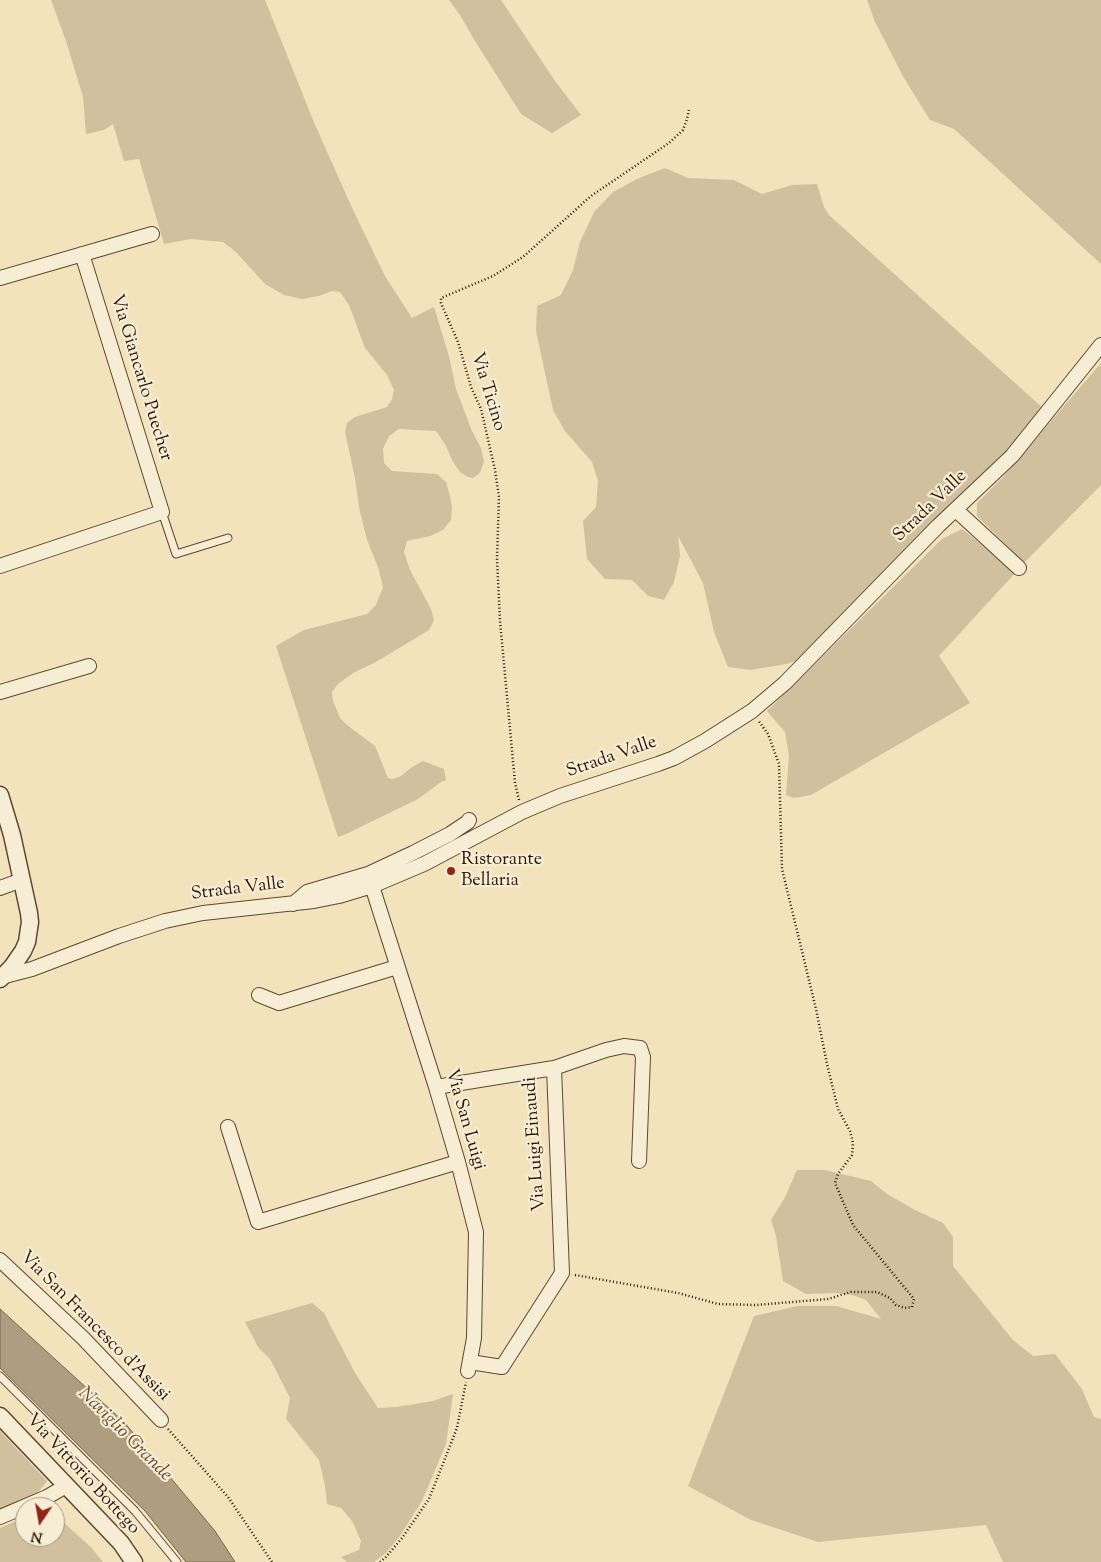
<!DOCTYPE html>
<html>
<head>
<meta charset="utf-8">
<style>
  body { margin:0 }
  #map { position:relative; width:1101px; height:1562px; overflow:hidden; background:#f2e3bd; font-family:"Sorts Mill Goudy",serif }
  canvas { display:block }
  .north { position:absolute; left:15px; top:1497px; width:50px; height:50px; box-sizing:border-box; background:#f7edd4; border:1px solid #a59681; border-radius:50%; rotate:192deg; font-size:14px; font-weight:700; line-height:20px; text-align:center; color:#2a1404 }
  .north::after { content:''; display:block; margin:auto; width:18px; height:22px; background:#8f2418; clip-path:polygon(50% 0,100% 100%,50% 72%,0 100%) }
</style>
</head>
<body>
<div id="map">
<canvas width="1101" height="1562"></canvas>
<div class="north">N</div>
</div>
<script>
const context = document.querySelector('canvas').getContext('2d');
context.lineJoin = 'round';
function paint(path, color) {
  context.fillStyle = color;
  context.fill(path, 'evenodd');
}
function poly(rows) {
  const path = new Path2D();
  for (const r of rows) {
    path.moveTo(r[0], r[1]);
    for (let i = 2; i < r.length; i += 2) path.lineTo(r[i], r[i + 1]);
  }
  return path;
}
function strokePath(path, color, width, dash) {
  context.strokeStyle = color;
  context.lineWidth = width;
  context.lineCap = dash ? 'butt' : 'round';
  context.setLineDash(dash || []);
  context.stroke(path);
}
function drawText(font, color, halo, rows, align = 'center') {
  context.font = font + ' "Sorts Mill Goudy",serif';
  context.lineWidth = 4.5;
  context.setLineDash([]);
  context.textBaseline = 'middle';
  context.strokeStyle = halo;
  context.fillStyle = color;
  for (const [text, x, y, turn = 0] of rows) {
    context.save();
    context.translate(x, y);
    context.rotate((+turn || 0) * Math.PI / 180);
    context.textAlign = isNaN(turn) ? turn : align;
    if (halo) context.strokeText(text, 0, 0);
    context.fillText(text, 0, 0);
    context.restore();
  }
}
const green = poly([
  [51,0,265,0,313,120,353,210,385,276,412,318,434,307,449,356,456,389,472,431,481,448,484,462,480,473,473,478,468,477,460,472,453,462,445,444,436,431,399,429,389,436,383,449,384,463,392,471,437,474,446,482,450,496,452,507,451,520,443,530,430,536,407,541,404,552,410,570,431,609,434,620,429,630,376,662,353,673,338,684,332,692,333,701,340,718,347,725,375,746,388,778,393,779,401,776,412,767,423,761,444,769,446,780,441,782,418,799,344,835,338,837,276,646,304,630,367,614,376,605,383,587,378,567,367,540,359,507,355,478,345,432,347,423,355,417,387,407,392,399,394,390,387,375,365,348,349,305,340,292,332,291,319,296,302,299,284,295,265,284,235,251,223,242,191,239,164,244,139,159,124,161,113,124,104,130,86,134,83,97,66,41],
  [449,0,501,0,555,81,581,115,552,133,521,114,475,41,460,15],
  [867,0,1101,0,1101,264,954,129,930,120,904,78,875,22],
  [665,168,688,178,734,180,762,194,792,185,817,184,824,207,829,215,1045,410,1011,450,803,659,786,664,751,670,728,667,714,632,703,583,678,536,680,555,674,582,664,600,648,596,632,580,605,579,587,559,583,521,596,507,598,481,592,462,565,431,553,410,536,331,537,306,561,295,573,270,580,242,594,212,613,192,637,179],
  [1101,363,1101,485,1024,563,977,516,977,503,1002,478],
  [962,529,1016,572,939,656,970,703,811,795,794,798,786,795,789,756,785,732,767,711,942,539],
  [797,1170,825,1170,871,1181,887,1194,915,1210,943,1223,953,1237,953,1266,1013,1340,1033,1356,1055,1354,1082,1389,1094,1417,1101,1419,1101,1562,1003,1562,986,1525,818,1542,751,1520,688,1486,754,1316,797,1306,836,1306,881,1319,866,1300,852,1295,836,1293,806,1294,783,1281,776,1236,771,1220,784,1199],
  [312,1303,324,1313,355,1373,378,1408,396,1407,433,1401,453,1394,446,1444,422,1501,400,1536,386,1553,374,1562,347,1562,341,1557,359,1550,361,1541,352,1521,341,1508,327,1504,325,1486,319,1460,286,1419,290,1398,270,1359,258,1347,245,1322],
  [0,1431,47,1481,37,1494,0,1510],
  [55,1515,91,1547,103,1562,0,1562,0,1528,25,1517,25,1537,55,1537]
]);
const water = poly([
  [0,1309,124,1422,215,1531,235,1562,186,1562,145,1511,0,1368,0,1309]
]);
const path = poly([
  [519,800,515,783,500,621,497,559,499,497,495,470,481,409,471,387,458,342,441,303,441,298,493,276,523,257,591,196,669,143,683,130,687,119,689,110],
  [575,1275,678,1293,718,1304,756,1305,828,1299,851,1292,877,1292,890,1298,896,1305,905,1308,912,1307,914,1299,853,1225,835,1183,838,1174,852,1155,853,1143,850,1131,838,1109,827,1064,816,1009,782,869,779,764,768,734,758,720],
  [168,1429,228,1497,272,1562],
  [380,1562,386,1557,402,1538,429,1499,457,1428,466,1382]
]);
const service = poly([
  [162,512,176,554,228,538],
  [0,1376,135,1511,177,1562]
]);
const minor = poly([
  [0,278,152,234],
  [956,510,1019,568],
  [0,566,162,512,82,254],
  [0,692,89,666],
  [372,886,436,1087,458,1162,476,1232,474,1338,468,1371],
  [0,888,22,880],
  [293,904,307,892,368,874,413,853,450,834,468,822,469,820],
  [5,976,32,969,119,936,165,921,203,913,314,901,339,896,372,886,424,864,522,812,560,796,658,764,674,758,705,741,752,711,785,683,938,526,1012,456,1101,345],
  [259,995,279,1003,397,967],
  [554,1068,606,1050,624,1046,640,1048,643,1057,639,1161],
  [436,1087,554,1068,562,1273,502,1367,470,1362],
  [228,1127,258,1222,458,1162],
  [0,1260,83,1338,161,1420],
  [0,1517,47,1497,66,1486]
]);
const tertiary = poly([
  [0,795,12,835,29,913,30,922,27,942,23,951,12,967,0,979],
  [0,1416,121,1543,134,1562]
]);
const markers = [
  [451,871,5,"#8f2418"]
];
const streetNames = [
  ["Via Giancarlo Puecher",140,378,73],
  ["Via Ticino",487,392,73],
  ["Strada Valle",931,507,-44],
  ["Strada Valle",612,758,-19],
  ["Strada Valle",238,890,-7],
  ["Via San Luigi",464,1120,74],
  ["Via Luigi Einaudi",536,1144,-94],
  ["Via San Francesco d'Assisi",94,1327,45],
  ["Via Vittorio Bottego",82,1475,47]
];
const poiNames = [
  ["Ristorante",461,861],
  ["Bellaria",461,882]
];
const waterNames = [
  ["Naviglio Grande",124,1435,45]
];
paint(green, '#d0c09e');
paint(water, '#ae9d7e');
strokePath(water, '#79664d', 1);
strokePath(service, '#5c4832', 9);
strokePath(minor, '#5c4832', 16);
strokePath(tertiary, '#5c4832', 19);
strokePath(path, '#2a1404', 2.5, [1, 2.5]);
strokePath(service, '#f7edd4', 7);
strokePath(minor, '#f7edd4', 14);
strokePath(tertiary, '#f7edd4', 16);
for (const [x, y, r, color] of markers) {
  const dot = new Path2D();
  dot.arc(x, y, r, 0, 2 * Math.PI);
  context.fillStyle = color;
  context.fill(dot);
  strokePath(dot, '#f7edd4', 2);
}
drawText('18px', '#2a1404', '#f7edd4', streetNames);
drawText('18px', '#2a1404', '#f7edd4', poiNames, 'left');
drawText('italic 19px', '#5f4b35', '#f7edd4', waterNames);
</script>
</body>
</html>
